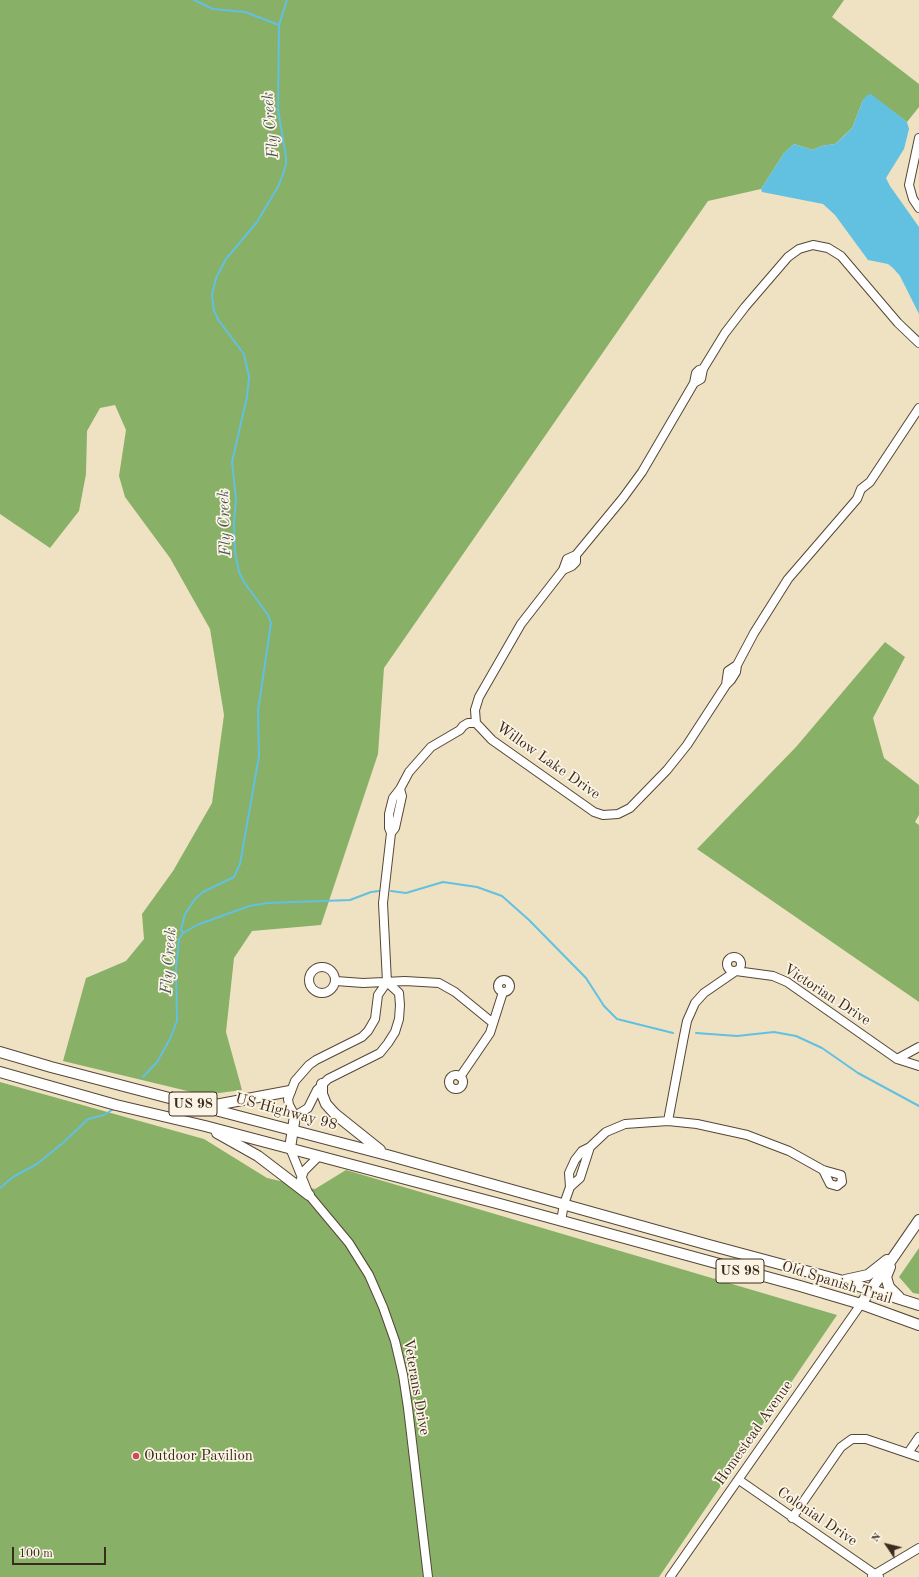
<!DOCTYPE html>
<html>
<head>
<meta charset="utf-8">
<style>
  body { margin:0 }
  #map { position:relative; width:919px; height:1577px; overflow:hidden; background:#efe2c3; font-family:"Old Standard TT",serif }
  canvas { display:block }
  .north { position:absolute; left:867px; top:1525px; width:40px; height:40px; -webkit-text-stroke:3px #fcf5e5; paint-order:stroke; rotate:305deg; font-size:11px; font-weight:700; line-height:16px; text-align:center; color:#3b2a1e }
  .north::after { content:''; display:block; margin:auto; width:14px; height:18px; background:#3b2a1e; clip-path:polygon(50% 0,100% 100%,50% 72%,0 100%) }
  .scale { position:absolute; left:12px; top:1547px; width:94px; height:18px; box-sizing:border-box; border:2px solid #3b2a1e; border-top:0; padding-left:5px; font-size:12px; line-height:14px; white-space:nowrap; color:#3b2a1e; -webkit-text-stroke:3px #fcf5e5; paint-order:stroke }
</style>
</head>
<body>
<div id="map">
<canvas width="919" height="1577"></canvas>
<div class="north">N</div>
<div class="scale">100 m</div>
</div>
<script>
const context = document.querySelector('canvas').getContext('2d');
context.lineJoin = 'round';
function paint(path, color) {
  context.fillStyle = color;
  context.fill(path, 'evenodd');
}
function poly(rows) {
  const path = new Path2D();
  for (const r of rows) {
    if (r.length === 3) {
      path.moveTo(r[0] + r[2], r[1]);
      path.arc(r[0], r[1], r[2], 0, 2 * Math.PI);
      continue;
    }
    path.moveTo(r[0], r[1]);
    for (let i = 2; i < r.length; i += 2) path.lineTo(r[i], r[i + 1]);
  }
  return path;
}
function strokePath(path, color, width, dash) {
  context.strokeStyle = color;
  context.lineWidth = width;
  context.lineCap = dash ? 'butt' : 'round';
  context.setLineDash(dash || []);
  context.stroke(path);
}
function drawText(font, color, halo, rows, align = 'center') {
  context.font = font + ' "Old Standard TT",serif';
  context.lineWidth = 3.5;
  context.setLineDash([]);
  context.textBaseline = 'middle';
  context.strokeStyle = halo;
  context.fillStyle = color;
  for (const [text, x, y, turn = 0] of rows) {
    context.save();
    context.translate(x, y);
    context.rotate((+turn || 0) * Math.PI / 180);
    context.textAlign = isNaN(turn) ? turn : align;
    if (halo) context.strokeText(text, 0, 0);
    context.fillText(text, 0, 0);
    context.restore();
  }
}
const forest = poly([
  [0,0,844,0,832,17,919,84,919,107,907,122,871,95,863,100,852,128,835,144,821,146,813,150,794,144,784,153,761,189,708,201,384,668,378,754,321,925,252,931,234,958,226,1032,242,1090,204,1095,63,1061,86,978,126,961,144,939,142,914,173,871,212,803,224,715,210,629,170,558,125,497,119,476,126,430,115,405,100,408,87,431,86,474,79,511,50,548,0,514],
  [885,642,905,657,873,718,884,758,919,785,919,815,915,822,919,825,919,1002,697,849,796,747],
  [0,1082,204,1139,267,1178,315,1189,346,1170,837,1315,659,1577,0,1577],
  [919,1248,919,1294,913,1293,899,1277]
]);
const water = poly([
  [871,94,907,122,909,129,904,149,886,178,890,186,919,227,919,314,900,276,893,268,888,264,868,260,835,215,823,204,762,192,761,189,784,153,794,144,813,150,821,146,835,144,844,136,852,128,863,100,867,95]
]);
const stream = poly([
  [194,0,213,9,245,12,279,25],
  [391,891,406,893,443,882,477,887,502,896,529,920,586,978,604,1006,617,1019,673,1033],
  [183,933,197,925,249,906,268,903,350,900,371,892,379,891],
  [696,1033,737,1036,774,1032,796,1036,822,1048,858,1073,919,1106],
  [143,1077,157,1062,170,1039,177,1021,176,968,179,939,183,933,181,929,185,914,195,899,203,892,234,877,240,864,259,756,258,711,271,623,268,615,244,582,239,572,235,552,234,524,236,499,232,462,247,397,249,377,244,354,219,321,214,311,212,295,216,278,226,259,257,222,279,185,286,165,286,157,278,110,279,25,287,0],
  [0,1188,13,1177,37,1164,64,1142,88,1119,104,1115,112,1110]
]);
const minor = poly([
  [919,138,909,185,913,199,919,208],
  [919,343,898,323,841,256,828,248,813,245,799,249,788,257,745,307,725,333,703,369,701,379,694,383,642,472,623,498,576,555,576,562,572,566,563,570,521,624,479,697,475,710,476,723,492,740,594,812,603,815,618,814,630,808,667,770,687,745,726,685,731,680,736,672,737,665,754,633,788,579,857,499,861,489,870,482,919,408],
  [694,383,696,373,699,370,703,369],
  [563,570,567,559,576,555],
  [726,685,728,671,737,665],
  [391,833,395,828,402,796,400,789],
  [734,964,7],
  [322,980,13],
  [504,986,6],
  [336,981,363,983,405,981,439,983,455,992,493,1023],
  [387,982,399,993,400,1005,399,1019,395,1032,388,1043,380,1053,328,1079,317,1090,308,1108,295,1116,289,1105,288,1099,295,1081,309,1065,316,1060,362,1037,368,1031,375,1019,378,995,387,982,383,903,391,833,389,828,389,814,393,798,400,789,409,772,431,747,460,730,463,726,468,723,476,723],
  [919,1047,897,1059,919,1066],
  [456,1082,7],
  [460,1077,490,1033,503,992],
  [668,1121,683,1041,687,1021,695,1003,704,993,736,971,773,976,787,982,897,1059],
  [290,1148,309,1195,349,1243,369,1275,383,1307,395,1341,403,1375,408,1408,428,1577],
  [823,1170,841,1175,842,1182,837,1186,830,1184,823,1170],
  [301,1179,304,1171,318,1157],
  [570,1187,569,1173,575,1160,582,1151,590,1147,606,1132,625,1124,668,1121,697,1124,747,1135,789,1151,823,1170],
  [561,1221,564,1204,570,1187,580,1178,590,1147],
  [908,1453,919,1437],
  [739,1480,879,1577],
  [792,1518,841,1447,852,1439,866,1439,919,1457],
  [872,1576,919,1548],
  [670,1577,861,1304]
]);
const major = poly([
  [0,1052,51,1067,387,1155,709,1245,843,1281,919,1305],
  [0,1072,116,1105,205,1126,500,1204,800,1286,861,1304,919,1325],
  [322,1084,322,1094,326,1104,335,1114,380,1150],
  [210,1106,290,1091],
  [217,1133,258,1156,309,1195],
  [290,1148,295,1116],
  [890,1267,886,1277,889,1287,899,1297],
  [845,1280,868,1275,887,1260],
  [861,1304,919,1220]
]);
const markers = [
  [136,1456,4,"#d1495b"]
];
const shields = [
  [193,1104,48],
  [740,1271,48]
];
const shieldNames = [
  ["US 98",193,1104],
  ["US 98",740,1271]
];
const streetNames = [
  ["Willow Lake Drive",548,761,35],
  ["Victorian Drive",827,995,33],
  ["US Highway 98",286,1112,15],
  ["Old Spanish Trail",837,1283,17],
  ["Veterans Drive",416,1387,80],
  ["Homestead Avenue",754,1433,-55],
  ["Colonial Drive",817,1517,34]
];
const poiNames = [
  ["Outdoor Pavilion",144,1456]
];
const waterNames = [
  ["Fly Creek",271,125,-95],
  ["Fly Creek",225,523,-92],
  ["Fly Creek",169,961,-86]
];
paint(forest, '#88b066');
paint(water, '#62c0e0');
strokePath(stream, '#62c0e0', 2);
strokePath(minor, '#564637', 10);
strokePath(major, '#564637', 12);
strokePath(minor, '#fff', 8);
strokePath(major, '#fff', 10);
for (const [x, y, r, color] of markers) {
  const dot = new Path2D();
  dot.arc(x, y, r, 0, 2 * Math.PI);
  context.fillStyle = color;
  context.fill(dot);
  strokePath(dot, '#fcf5e5', 1.5);
}
for (const [x, y, w] of shields) {
  const box = new Path2D();
  box.roundRect(x - w / 2, y - 12, w, 24, 3);
  context.fillStyle = '#fcf5e5';
  context.fill(box);
  strokePath(box, '#3b2a1e', 1);
}
drawText('bold 14px', '#3b2a1e', null, shieldNames);
drawText('15px', '#3b2a1e', '#fcf5e5', streetNames);
drawText('15px', '#3b2a1e', '#fcf5e5', poiNames, 'left');
drawText('italic 16px', '#475758', '#fcf5e5', waterNames);
</script>
</body>
</html>
